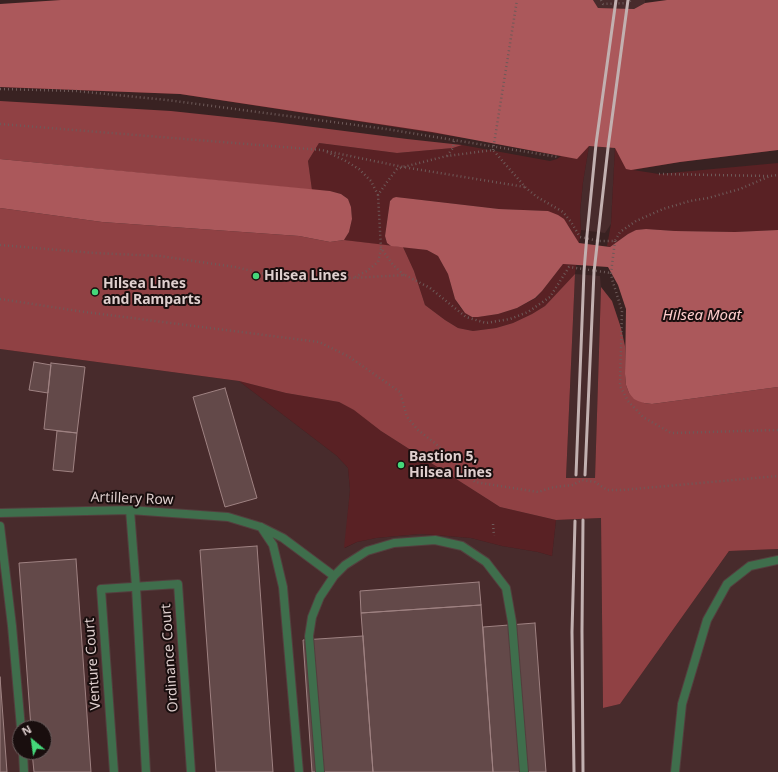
<!DOCTYPE html>
<html>
<head>
<meta charset="utf-8">
<style>
  body { margin:0 }
  #map { position:relative; width:778px; height:772px; overflow:hidden; background:#392222; font-family:"Noto Sans",sans-serif }
  canvas { display:block }
  .north { position:absolute; left:12px; top:720px; width:40px; height:40px; box-sizing:border-box; background:#190e0e; border:1px solid #685b5b; border-radius:50%; rotate:331deg; font-size:11px; font-weight:700; line-height:16px; text-align:center; color:#dfcfce }
  .north::after { content:''; display:block; margin:auto; width:14px; height:18px; background:#45d77a; clip-path:polygon(50% 0,100% 100%,50% 72%,0 100%) }
</style>
</head>
<body>
<div id="map">
<canvas width="778" height="772"></canvas>
<div class="north">N</div>
</div>
<script>
const context = document.querySelector('canvas').getContext('2d');
context.lineJoin = 'round';
function paint(path, color) {
  context.fillStyle = color;
  context.fill(path, 'evenodd');
}
function poly(rows) {
  const path = new Path2D();
  for (const r of rows) {
    path.moveTo(r[0], r[1]);
    for (let i = 2; i < r.length; i += 2) path.lineTo(r[i], r[i + 1]);
  }
  return path;
}
function strokePath(path, color, width, dash) {
  context.strokeStyle = color;
  context.lineWidth = width;
  context.lineCap = dash ? 'butt' : 'round';
  context.setLineDash(dash || []);
  context.stroke(path);
}
function drawText(font, color, halo, rows, align = 'center') {
  context.font = font + ' "Noto Sans",sans-serif';
  context.lineWidth = 4;
  context.setLineDash([]);
  context.textBaseline = 'middle';
  context.strokeStyle = halo;
  context.fillStyle = color;
  for (const [text, x, y, turn = 0] of rows) {
    context.save();
    context.translate(x, y);
    context.rotate((+turn || 0) * Math.PI / 180);
    context.textAlign = isNaN(turn) ? turn : align;
    if (halo) context.strokeText(text, 0, 0);
    context.fillText(text, 0, 0);
    context.restore();
  }
}
const built = poly([
  [593,0,645,0,645,3,634,9,598,8],
  [589,146,615,148,611,224,605,233,581,230,580,212,583,182],
  [575,274,600,276,601,287,595,478,566,478],
  [0,349,239,381,337,456,348,468,350,490,345,548,357,542,376,538,420,534,435,535,471,538,502,546,538,552,552,556,556,520,601,518,603,708,620,704,729,551,778,549,778,772,0,772],
  [20,728,44,728,44,752,20,752]
]);
const green = poly([
  [0,60,778,150,680,162,633,170,659,174,778,163,778,230,735,232,675,231,646,229,637,230,628,234,610,247,607,246,611,224,615,148,589,146,583,182,580,212,581,230,579,243,568,225,548,211,499,209,396,197,390,201,385,236,387,243,391,246,344,240,349,232,352,219,351,207,348,199,341,194,330,191,312,190,308,161,319,143,397,153,453,148,462,145,550,161,557,159,561,156,472,139,180,94,0,87],
  [403,247,427,250,438,256,448,274,455,299,460,307,465,313,472,317,478,317,498,314,517,308,536,298,542,291,563,264,576,265,575,274,545,306,532,314,513,323,496,328,473,331,458,328,445,320,425,305,414,271],
  [239,381,286,393,339,402,355,410,381,431,500,507,556,520,552,556,538,552,502,546,471,538,435,535,420,534,376,538,357,542,344,548,350,490,348,468,337,456]
]);
const forest = poly([
  [0,101,171,111,274,122,407,139,462,145,453,148,397,153,319,143,308,161,312,190,0,159],
  [0,208,102,222,299,236,330,242,344,240,403,247,414,271,425,305,445,320,458,328,473,331,496,328,513,323,532,314,545,306,575,274,566,478,595,478,601,287,612,301,621,328,625,346,625,374,626,385,629,393,644,403,652,404,778,387,778,549,729,551,620,704,603,708,601,518,556,520,500,507,381,431,354,410,339,402,286,393,239,381,0,349]
]);
const water = poly([
  [61,0,593,0,598,8,634,9,645,3,667,0,778,0,778,150,680,162,631,170,626,169,615,148,589,146,577,159,432,132,180,94,0,87,0,4],
  [0,159,330,191,341,194,348,199,351,207,352,219,349,232,344,240,330,242,299,236,102,222,0,208],
  [396,197,499,209,548,211,558,215,564,219,579,243,610,247,628,234,636,230,646,229,675,231,735,232,778,230,778,387,652,404,644,403,638,401,634,399,629,393,626,385,625,374,626,309,618,285,608,267,563,264,542,291,535,298,517,308,498,314,478,317,472,317,465,313,455,299,448,274,438,256,427,250,391,246,387,243,385,236,390,201,393,198]
]);
const building = poly([
  [34,362,51,365,48,393,29,390,34,362],
  [51,363,85,367,77,433,44,429,51,363],
  [225,388,257,498,225,507,193,397,225,388],
  [57,431,77,433,73,472,53,470,57,431],
  [257,546,273,772,216,772,200,550,257,546],
  [76,559,91,772,34,772,32,752,44,752,44,728,31,728,19,563,76,559],
  [479,582,481,605,361,613,360,591,479,582],
  [481,605,493,772,373,772,361,613,481,605],
  [535,623,546,772,493,772,483,627,535,623],
  [363,636,373,772,312,772,303,640,363,636],
  [0,677,7,772,0,772,0,677]
]);
const path = poly([
  [601,0,603,4,628,3,631,0],
  [0,89,76,91,167,100,386,129,558,157],
  [0,124,321,150,403,167,525,187],
  [327,152,344,160,359,169,371,181,378,195],
  [447,156,453,148,454,140],
  [659,174,768,176],
  [615,241,611,273,612,279,622,311,620,386,628,401,643,417,671,433,778,430],
  [0,245,94,253,160,256,235,267,287,279,353,278,405,275,430,288,466,317,486,323,510,319,528,312,550,297,569,267,611,273],
  [404,275,393,265,381,248,378,195,387,182,397,169,403,167,447,156,493,150,526,188,537,197,563,212,571,222,580,237,599,241,615,241,620,232,636,221,663,209,690,201,708,198,740,189,770,176,778,175],
  [355,277,367,271,378,262,381,249],
  [0,299,85,312,319,342,348,356,400,392,407,417,418,430,436,444,475,482,538,492,554,487,573,485,582,480,595,482,607,490,622,490,778,476],
  [493,524,494,536]
]);
const lane = poly([
  [130,510,136,587,146,772],
  [0,513,130,510,228,517,261,527,283,538,334,576],
  [0,526,12,626,21,728],
  [261,527,273,545,283,587,299,772],
  [23,752,24,772],
  [114,772,101,589,178,584,191,772],
  [320,772,309,636,312,617,320,597,334,576,345,565,367,551,394,543,435,540,462,546,486,562,506,588,512,622,524,772]
]);
const street = poly([
  [675,772,682,704,707,620,727,584,750,566,778,560]
]);
const rail = poly([
  [576,475,584,271,587,235,596,144,616,0],
  [585,475,594,272,608,148,628,0],
  [583,520,582,631,583,772],
  [574,772,572,632,575,521]
]);
const pathBridge = poly([
  [493,150,517,0]
]);
const markers = [
  [256,276,4,"#45d77a"],
  [95,292,4,"#45d77a"],
  [401,465,4,"#45d77a"]
];
const poiNames = [
  ["Hilsea Lines",264,276],
  ["Hilsea Lines",103,284],
  ["and Ramparts",103,300],
  ["Bastion 5,",409,457],
  ["Hilsea Lines",409,473]
];
const streetNames = [
  ["Artillery Row",132,499,2],
  ["Ordinance Court",170,658,-94],
  ["Venture Court",93,664,-94]
];
const waterNames = [
  ["Hilsea Moat",702,316]
];
paint(built, '#482b2c');
paint(green, '#592124');
paint(forest, '#904144');
paint(water, '#ab585b');
paint(building, '#634949');
strokePath(building, '#9f8282', 1);
strokePath(lane, '#543e3e', 10);
strokePath(street, '#543e3e', 10);
strokePath(path, '#6e5a59', 2.5, [1, 3]);
strokePath(lane, '#3f6e4c', 8);
strokePath(street, '#3f6e4c', 8);
strokePath(rail, '#c2b0b0', 3);
strokePath(pathBridge, '#6e5a59', 2.5, [1, 3]);
for (const [x, y, r, color] of markers) {
  const dot = new Path2D();
  dot.arc(x, y, r, 0, 2 * Math.PI);
  context.fillStyle = color;
  context.fill(dot);
  strokePath(dot, '#190e0e', 1.5);
}
drawText('bold 14px', '#dfcfce', '#190e0e', poiNames, 'left');
drawText('14px', '#dfcfce', '#190e0e', streetNames);
drawText('italic 15px', '#fecdcc', '#190e0e', waterNames);
</script>
</body>
</html>
